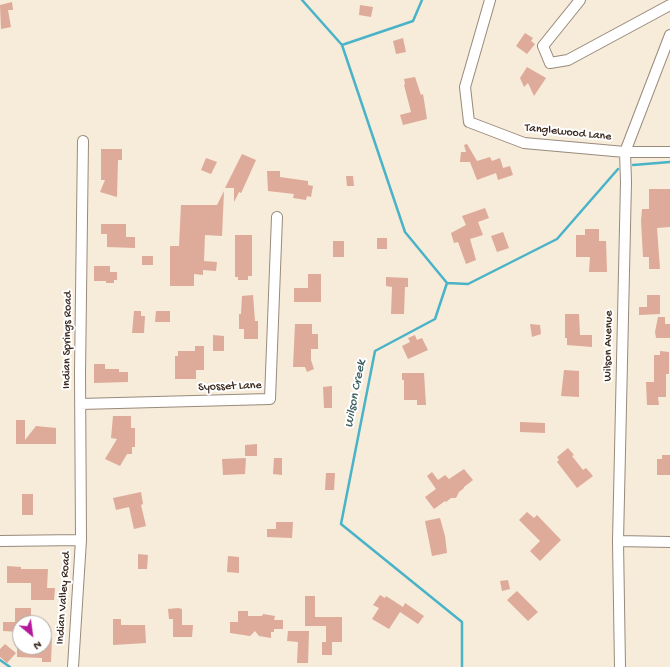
<!DOCTYPE html>
<html>
<head>
<meta charset="utf-8">
<style>
  body { margin:0 }
  #map { position:relative; width:670px; height:667px; overflow:hidden; background:#f7ebd9; font-family:"Gochi Hand",sans-serif }
  canvas { display:block }
  .north { position:absolute; left:12px; top:615px; width:40px; height:40px; box-sizing:border-box; background:#fff; border:1px solid #b1aaa5; border-radius:50%; rotate:151deg; font-size:11px; font-weight:700; line-height:16px; text-align:center; color:#3b2a1e }
  .north::after { content:''; display:block; margin:auto; width:14px; height:18px; background:#b5179e; clip-path:polygon(50% 0,100% 100%,50% 72%,0 100%) }
</style>
</head>
<body>
<div id="map">
<canvas width="670" height="667"></canvas>
<div class="north">N</div>
</div>
<script>
const context = document.querySelector('canvas').getContext('2d');
context.lineJoin = 'round';
function poly(rows) {
  const path = new Path2D();
  for (const r of rows) {
    path.moveTo(r[0], r[1]);
    for (let i = 2; i < r.length; i += 2) path.lineTo(r[i], r[i + 1]);
  }
  return path;
}
function strokePath(path, color, width, dash) {
  context.strokeStyle = color;
  context.lineWidth = width;
  context.lineCap = dash ? 'butt' : 'round';
  context.setLineDash(dash || []);
  context.stroke(path);
}
function paint(path, color) {
  context.fillStyle = color;
  context.fill(path, 'evenodd');
}
function drawText(font, color, halo, rows, align = 'center') {
  context.font = font + ' "Gochi Hand",sans-serif';
  context.lineWidth = 4;
  context.setLineDash([]);
  context.textBaseline = 'middle';
  context.strokeStyle = halo;
  context.fillStyle = color;
  for (const [text, x, y, turn = 0] of rows) {
    context.save();
    context.translate(x, y);
    context.rotate((+turn || 0) * Math.PI / 180);
    context.textAlign = isNaN(turn) ? turn : align;
    if (halo) context.strokeText(text, 0, 0);
    context.fillText(text, 0, 0);
    context.restore();
  }
}
const stream = poly([
  [302,0,342,45,405,232,447,283,435,319,375,351,341,524,462,622,462,667],
  [342,45,413,21,422,0],
  [633,165,670,162],
  [447,283,468,284,557,239,618,169],
  [0,660,10,667]
]);
const building = poly([
  [12,2,13,10,8,10,11,27,1,29,0,5],
  [360,5,373,7,371,17,359,15],
  [525,33,533,38,531,41,535,44,527,54,516,46],
  [403,38,406,52,396,54,393,41],
  [527,67,546,78,534,96,528,83,524,87,520,78],
  [415,77,421,95,423,94,427,119,403,125,400,115,411,112,404,85,405,84,404,79],
  [467,144,477,161,490,157,492,161,500,158,503,168,510,166,513,175,498,180,496,173,477,180,470,162,460,162,461,152,466,152,464,145],
  [101,149,122,149,122,160,118,160,117,197,100,192,105,180,101,180],
  [242,154,256,160,243,189,241,193,239,192,234,202,234,188,225,188],
  [206,158,217,162,211,174,201,170],
  [267,171,280,171,280,177,308,181,308,185,313,186,311,197,307,196,306,200,293,198,294,194,268,191],
  [346,176,353,176,354,186,347,186],
  [649,189,670,189,670,227,657,228,660,269,649,269,649,257,643,257,641,221,642,209,649,209],
  [224,191,222,236,205,235,204,261,217,262,216,271,203,270,203,275,194,274,194,286,170,286,170,246,179,246,181,205,217,205],
  [485,208,489,218,478,222,483,235,470,239,476,260,466,264,458,242,454,243,451,233,466,225,462,216],
  [101,224,126,224,126,237,135,237,135,248,107,247,107,234,101,234],
  [585,229,599,229,599,241,606,241,607,272,589,272,590,257,576,257,576,235,585,235],
  [503,232,509,248,497,252,491,236],
  [235,235,252,235,252,276,248,276,248,280,238,280,238,277,235,277],
  [377,238,387,238,387,249,377,249],
  [333,241,344,241,344,257,333,257],
  [142,256,153,256,153,265,142,265],
  [94,266,110,266,110,272,117,272,117,280,114,280,114,283,106,283,106,281,94,281],
  [308,274,321,274,321,302,294,302,294,288,308,288],
  [386,277,408,278,408,287,405,287,404,314,391,314,392,287,386,286],
  [253,295,255,321,258,321,258,339,244,339,244,329,239,329,239,314,241,314,242,296],
  [647,295,660,295,660,314,639,315,639,307,647,307],
  [134,311,141,311,141,316,145,316,144,333,132,333],
  [156,311,170,311,170,322,155,322],
  [565,314,579,314,580,335,592,335,592,347,567,345,567,338,565,338],
  [658,317,665,317,665,324,670,324,670,338,656,338,655,332],
  [295,324,312,324,312,334,318,334,318,349,311,349,311,360,314,369,307,372,305,367,293,367],
  [530,324,540,325,541,334,532,337],
  [213,335,224,336,224,351,213,351],
  [415,335,417,340,422,338,428,350,408,359,402,346,410,342,408,338],
  [195,346,204,346,204,370,196,370,196,379,175,379,175,356,178,356,178,351,195,351],
  [660,351,669,352,669,374,666,374,666,397,658,397,659,405,647,405,646,382,654,382,654,355,660,355],
  [94,364,105,364,105,369,119,369,119,372,128,372,128,382,94,383],
  [564,370,579,371,579,397,561,396],
  [402,373,424,373,426,405,417,405,417,400,404,400,404,380,402,380],
  [332,386,332,408,324,408,323,387],
  [113,416,131,416,131,428,135,428,135,447,132,447,132,454,127,454,120,466,105,459,117,439,111,438],
  [16,420,25,420,25,440,36,426,56,428,56,444,16,444],
  [520,422,545,423,545,433,520,432],
  [257,444,257,456,245,456,245,445],
  [568,448,574,455,572,456,583,470,586,468,593,476,577,488,557,462,559,460,557,457],
  [662,455,670,455,670,475,657,475,657,459,662,459],
  [246,458,245,474,223,475,222,459],
  [274,458,282,458,282,475,273,474],
  [464,469,473,480,464,487,464,488,459,492,456,498,451,498,446,502,445,501,434,509,425,497,436,489,427,476,432,472,438,480,445,475,449,479],
  [326,473,335,473,334,490,325,490],
  [141,492,143,504,141,505,146,526,134,529,129,507,116,510,113,498],
  [22,494,33,494,33,515,22,515],
  [527,512,534,518,537,515,561,540,540,561,530,551,540,541,519,520],
  [440,518,445,536,447,553,432,556,425,521],
  [276,522,293,522,292,538,267,537,267,529,276,529],
  [138,554,148,555,147,569,138,569],
  [228,556,239,557,239,573,227,572],
  [7,566,21,567,21,569,48,569,47,588,55,588,54,600,31,600,31,583,7,583],
  [508,580,510,589,502,591,500,581],
  [517,591,538,612,528,621,507,600],
  [380,595,385,598,386,596,403,607,405,603,424,616,418,624,400,612,389,629,372,619,379,608,373,605],
  [305,596,315,596,315,617,342,617,342,642,326,642,326,626,305,626],
  [15,608,31,608,31,623,20,623,20,632,3,631,3,622,15,622],
  [178,608,182,609,182,625,193,625,192,637,173,637,173,619,169,619,168,609],
  [238,611,248,611,248,616,262,616,263,614,275,616,274,620,283,620,283,629,274,629,274,632,271,632,271,638,259,636,255,631,250,636,230,633,230,622,238,622],
  [113,619,121,619,121,625,145,625,146,643,113,645],
  [288,631,309,631,308,663,297,663,298,642,287,641],
  [44,638,52,638,51,662,42,662,42,658,17,657,17,647,44,647],
  [322,642,332,642,332,655,322,655],
  [5,644,16,653,7,663,0,657,0,649]
]);
const street = poly([
  [490,0,465,87,469,122,524,143,625,152,670,152],
  [580,0,543,46,550,63,568,60,670,5],
  [80,404,270,399,277,217],
  [0,541,81,540],
  [618,541,670,542],
  [73,667,81,540,80,373,83,141],
  [620,667,618,541,626,182,625,152,670,35]
]);
const streetNames = [
  ["Tanglewood Lane",568,133,6],
  ["Indian Springs Road",68,340,-89],
  ["Wilson Avenue",609,346,-89],
  ["Syosset Lane",230,387,-2],
  ["Indian Valley Road",64,598,-86]
];
const waterNames = [
  ["Wilson Creek",356,394,-79]
];
strokePath(stream, '#49b3c7', 2.5);
paint(building, '#deaa99');
strokePath(street, '#998a7c', 12);
strokePath(street, '#fff', 10);
drawText('12px', '#3b2a1e', '#fff', streetNames);
drawText('italic 13px', '#416162', '#fff', waterNames);
</script>
</body>
</html>
